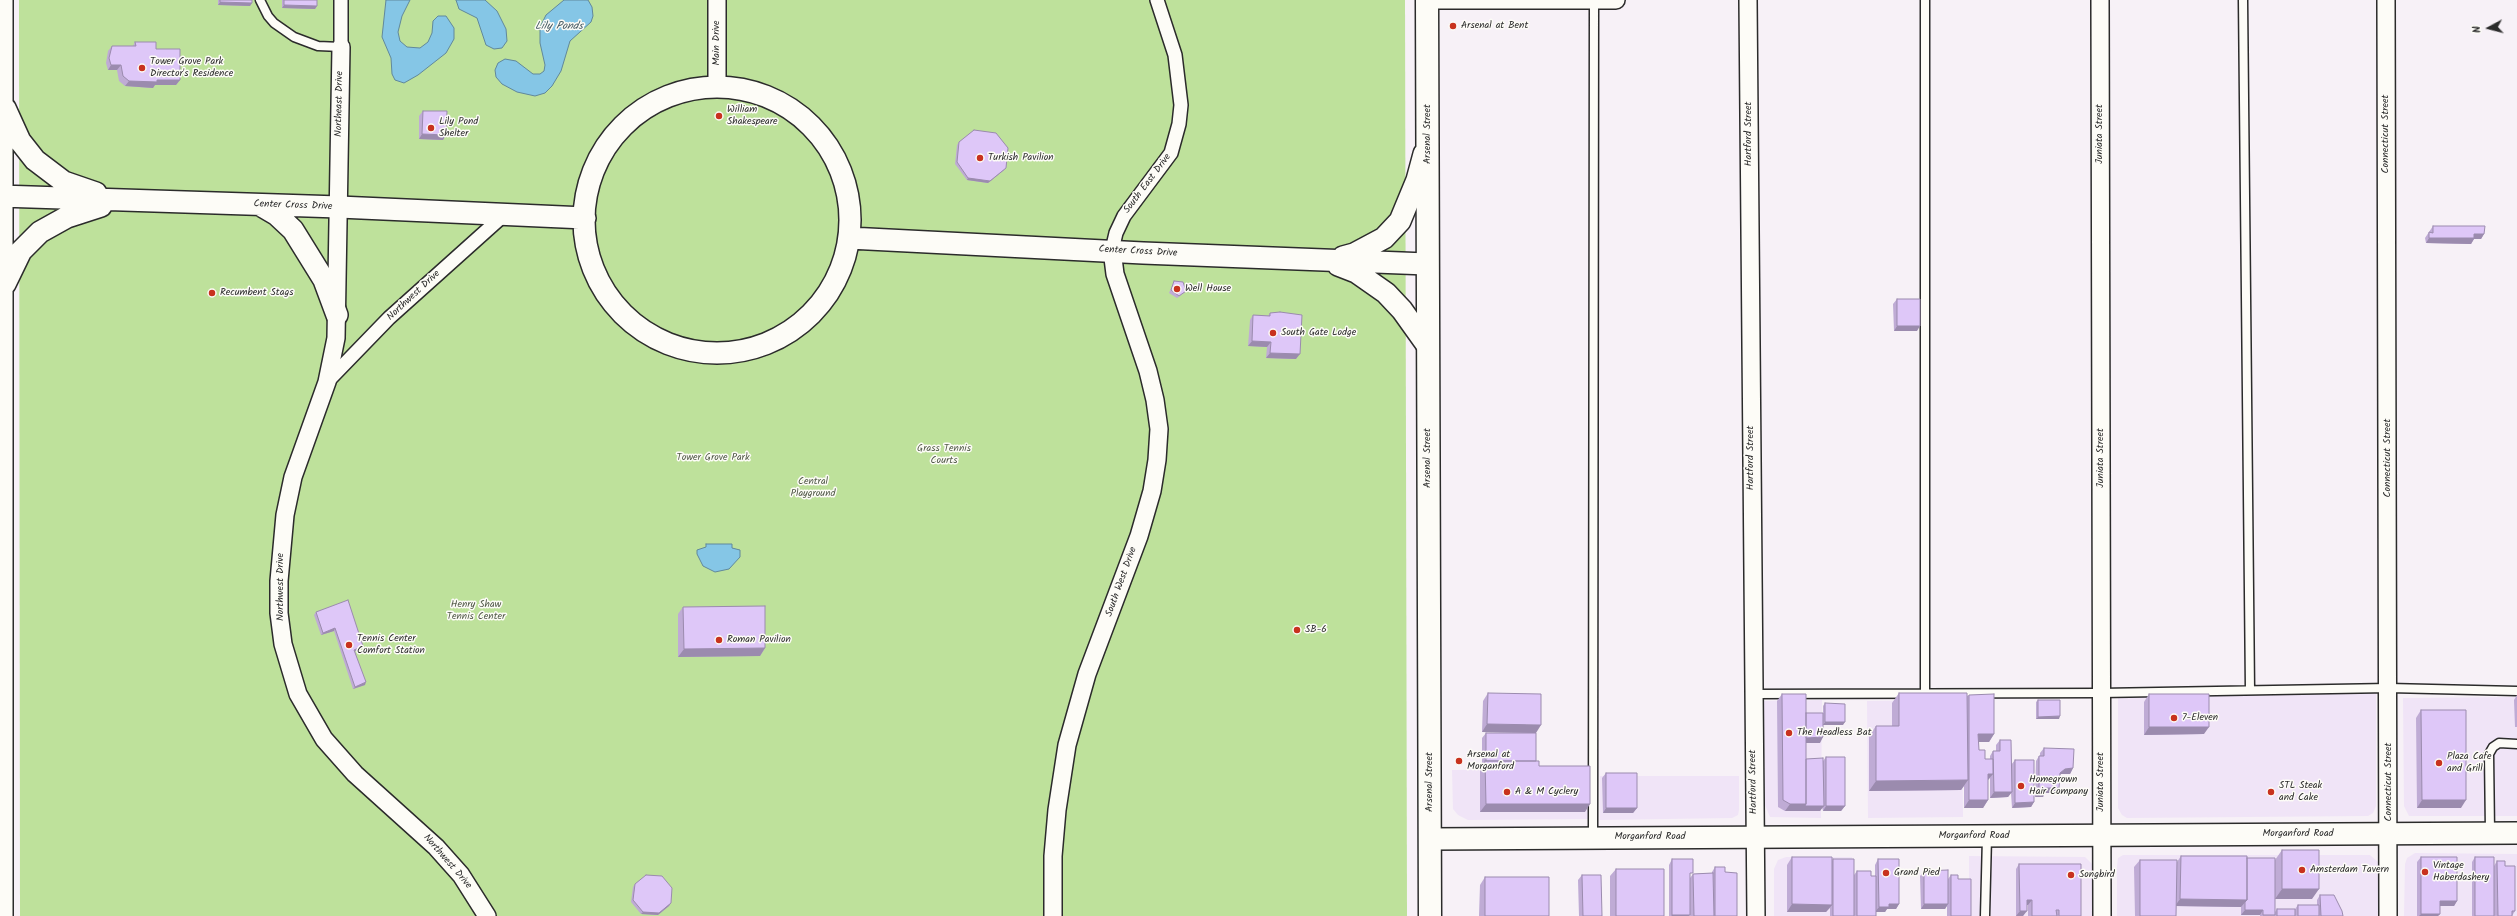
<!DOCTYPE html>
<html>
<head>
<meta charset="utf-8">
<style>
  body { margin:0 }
  #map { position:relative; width:2517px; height:916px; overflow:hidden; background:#f7f1f7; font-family:Kalam,sans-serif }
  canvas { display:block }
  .north { position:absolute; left:2469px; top:8px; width:40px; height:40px; -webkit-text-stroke:3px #fdfcf7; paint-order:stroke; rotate:263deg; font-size:11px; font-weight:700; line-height:16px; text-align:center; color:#2b2b2b }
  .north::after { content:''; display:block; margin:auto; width:14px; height:18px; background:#2b2b2b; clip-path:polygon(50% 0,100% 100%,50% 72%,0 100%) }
</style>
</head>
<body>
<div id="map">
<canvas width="2517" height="916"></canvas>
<div class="north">N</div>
</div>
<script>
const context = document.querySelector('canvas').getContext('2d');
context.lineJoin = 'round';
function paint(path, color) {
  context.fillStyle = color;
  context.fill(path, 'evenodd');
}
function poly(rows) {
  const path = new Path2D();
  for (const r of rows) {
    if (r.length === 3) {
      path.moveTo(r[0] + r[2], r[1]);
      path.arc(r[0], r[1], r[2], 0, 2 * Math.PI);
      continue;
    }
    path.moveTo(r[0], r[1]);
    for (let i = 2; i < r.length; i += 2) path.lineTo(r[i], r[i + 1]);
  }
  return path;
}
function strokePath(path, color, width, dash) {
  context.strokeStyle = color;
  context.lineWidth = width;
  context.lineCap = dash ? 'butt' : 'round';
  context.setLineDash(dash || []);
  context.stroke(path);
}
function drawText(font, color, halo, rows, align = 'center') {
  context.font = font + ' Kalam,sans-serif';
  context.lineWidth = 3;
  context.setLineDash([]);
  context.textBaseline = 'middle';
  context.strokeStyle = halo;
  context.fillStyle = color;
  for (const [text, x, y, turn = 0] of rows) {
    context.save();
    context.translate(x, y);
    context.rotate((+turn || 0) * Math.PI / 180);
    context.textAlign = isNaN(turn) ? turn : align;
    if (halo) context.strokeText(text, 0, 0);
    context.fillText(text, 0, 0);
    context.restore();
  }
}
const built = poly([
  [2376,693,2376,806,2373,813,2368,816,2127,818,2122,815,2118,808,2118,697],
  [2517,697,2517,816,2409,816,2404,806,2403,698],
  [1822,700,1821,818,1770,817,1765,805,1764,701],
  [1962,700,1963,817,1868,818,1867,701],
  [1588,769,1588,819,1468,820,1458,815,1453,809,1452,770],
  [1600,776,1739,776,1739,810,1738,815,1732,818,1600,820],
  [2415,853,2517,854,2517,916,2404,916,2405,864,2407,858],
  [2123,855,2370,855,2378,862,2378,916,2117,916,2117,866,2118,858],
  [1969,856,2085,857,2093,865,2093,916,1969,916],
  [1786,857,1852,857,1852,916,1774,916,1774,869,1778,860]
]);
const green = poly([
  [19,0,1405,0,1407,916,20,916]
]);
const water = poly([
  [386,0,410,0,402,16,398,32,400,41,407,47,420,48,428,42,432,33,433,21,438,16,446,16,454,28,454,39,446,53,418,75,404,83,395,80,392,74,391,58,382,37,386,0],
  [456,0,485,0,497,11,506,29,507,41,502,48,494,49,486,45,477,18,459,9,456,0],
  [564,0,588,0,592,7,593,16,591,22,570,41,561,71,552,86,545,93,535,96,517,92,502,84,496,77,495,70,498,63,505,59,516,61,533,74,540,74,544,71,545,65,540,43,540,27,546,15,564,0],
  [706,544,732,544,732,548,740,550,740,557,729,569,715,572,703,566,697,554,697,550,706,547,706,544]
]);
const service = poly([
  [260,0,268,16,274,23,294,37,318,46,341,47],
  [1925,0,1925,693],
  [2243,0,2250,690],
  [1752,694,2101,693,2389,688,2517,691],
  [2490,832,2489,754,2493,747,2499,743,2517,744],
  [1593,837,1594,0],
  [1985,916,1987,837]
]);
const pedestrian = poly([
  [341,47,341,0],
  [1112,250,1116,233,1124,216,1171,153,1179,124,1181,105,1175,55,1157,0],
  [327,382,389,318,505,214]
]);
const minor = poly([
  [717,0,717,87],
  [1427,0,1616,0],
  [1748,0,1756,916],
  [2100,0,2102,916],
  [2386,0,2388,916],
  [341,47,336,338,327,382,293,477,285,515,279,581,279,613,283,644,298,694,324,739,355,774,436,847,461,875,487,916],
  [1053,916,1053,856,1057,810,1067,745,1087,674,1139,536,1152,491,1157,460,1159,429,1155,400,1148,371,1115,274,1112,250]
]);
const tertiary = poly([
  [2,0,2,916],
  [717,220,133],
  [5,108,20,141,35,160,64,182,96,193],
  [0,196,339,207,585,218],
  [260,205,277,215,293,230,324,280,337,315],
  [849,238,1143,253,1427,264],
  [1343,257,1354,254,1384,238,1400,221,1417,180,1424,154],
  [1338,265,1356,272,1386,293,1402,310,1427,345],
  [5,284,21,251,40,232,67,217,101,206],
  [1430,839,2517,833]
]);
const secondary = poly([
  [1427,0,1430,916]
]);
const wall = poly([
  [218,0,252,0,252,3,250,6,218,5],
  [282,0,317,0,317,6,315,9,282,8],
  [135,42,156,49,180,80,176,85,155,85,153,88,125,86,119,81,117,70,108,70,106,63,108,51,112,46,133,46],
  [423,111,446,135,443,140,419,139,419,116],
  [959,142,1004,170,988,183,967,180,955,164,957,145],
  [2433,226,2484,234,2481,239,2474,239,2471,244,2426,243,2425,238],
  [1174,281,1186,291,1184,293,1177,298,1169,293,1173,284],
  [1897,299,1917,331,1894,331,1893,304],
  [1270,313,1296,359,1266,358,1267,347,1248,346,1250,320,1253,315,1268,316],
  [683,607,765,648,760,656,678,657,678,614],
  [316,612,361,649,355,651,365,685,353,689,334,631,321,635,314,615],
  [1488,693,1536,733,1482,732,1483,701],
  [1899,693,1967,696,1969,695,1994,734,1989,742,1978,742,1979,750,1985,759,1990,759,1990,756,1993,751,1996,751,1996,745,2000,740,2011,765,2015,760,2034,802,2031,807,2012,808,2011,793,2008,797,1990,798,1990,778,1988,780,1988,800,1983,808,1964,808,1964,786,1961,790,1869,791,1869,736,1876,726,1892,726,1892,703],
  [1782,694,1806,713,1820,743,1806,743,1806,759,1823,761,1826,757,1845,806,1841,811,1823,811,1822,807,1820,811,1785,811,1778,807,1777,701],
  [2149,694,2204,734,2144,735,2144,702],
  [2517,695,2517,727,2515,727,2514,700],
  [2038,700,2059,719,2036,719,2036,702],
  [1825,703,1843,725,1823,725,1823,706],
  [2421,710,2461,808,2417,808,2416,718],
  [1486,733,1536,761,1539,766,1585,812,1480,812,1480,769,1482,766,1482,738],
  [2044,748,2073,768,2070,774,2061,774,2060,775,2056,793,2045,793,2043,797,2035,797,2036,761,2039,756,2040,756,2040,753],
  [1606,773,1637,808,1633,813,1603,813,1602,778],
  [2282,850,2312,899,2275,899,2275,912,2277,909,2295,909,2298,905,2317,905,2317,900,2320,895,2343,916,2260,916,2260,915,2241,915,2241,907,2176,906,2176,916,2135,916,2134,867,2140,860,2177,862,2181,856,2275,860],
  [1792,857,1832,861,1833,859,1854,875,1857,871,1871,876,1875,876,1875,865,1878,859,1899,904,1896,909,1887,909,1885,912,1876,912,1876,916,1830,916,1830,908,1826,912,1787,912,1787,865],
  [2421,857,2457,901,2454,906,2440,906,2440,914,2438,916,2417,916,2417,862],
  [2475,857,2494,866,2497,861,2505,866,2515,911,2512,916,2472,916,2472,862],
  [1672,859,1690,878,1693,874,1712,873,1712,872,1715,867,1725,872,1737,916,1690,916,1690,896,1689,916,1669,916,1669,865],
  [2019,864,2081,916,2028,916,2028,905,2027,905,2023,916,2016,916,2016,869],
  [1616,869,1664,916,1610,916,1610,876],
  [1924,871,1948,879,1951,875,1958,879,1971,916,1947,916,1947,906,1945,909,1921,909,1920,876],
  [1582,875,1602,916,1579,916,1578,880],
  [1485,877,1549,916,1479,916,1480,885],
  [635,884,671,903,669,906,658,915,641,914,631,902,633,887]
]);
const shadedWall = poly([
  [220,2,252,3,250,6,218,5],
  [284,5,317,6,315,9,282,8],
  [111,65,121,65,117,70,108,70],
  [157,80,180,80,176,85,155,85,153,88,125,86,129,81],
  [422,134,446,135,443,140,419,139],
  [1006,168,1004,170,988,183,967,180,968,178],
  [2474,234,2484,234,2481,239,2474,239,2471,244,2426,243,2429,238],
  [1897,326,1920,326,1917,331,1894,331],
  [1252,341,1271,342,1267,347,1248,346],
  [1270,353,1300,354,1296,359,1266,358],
  [335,628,334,631,321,635,323,633],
  [363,646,361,649,352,652,354,650],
  [765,648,760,656,678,657,684,649],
  [366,682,365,685,353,689,355,687],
  [2060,716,2059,719,2036,719,2038,717],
  [1825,722,1845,722,1843,725,1823,725],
  [1487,724,1541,725,1536,733,1482,732],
  [2149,727,2209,727,2204,734,2144,735],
  [1978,734,1994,734,1989,742,1973,742],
  [1823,737,1820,743,1802,743,1805,738],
  [2073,768,2070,774,2061,774,2056,778,2060,773,2065,769],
  [1988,774,1993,774,1987,781],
  [1968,780,1961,790,1869,791,1876,781],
  [2046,788,2059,788,2056,793,2045,793,2043,797,2035,797,2039,792],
  [1994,792,2012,792,2008,797,1990,798],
  [1969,800,1988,800,1983,808,1964,808],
  [2422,800,2466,800,2461,808,2417,808],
  [2034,802,2031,807,2012,808,2015,803],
  [1486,804,1590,804,1585,812,1480,812],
  [1790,804,1806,804,1824,806,1820,811,1785,811],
  [1826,806,1845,806,1841,811,1823,811],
  [1606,808,1637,808,1633,813,1603,813],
  [2282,889,2319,889,2312,899,2275,899],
  [2180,899,2247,900,2241,907,2175,906],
  [2027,900,2032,900,2028,905,2023,905],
  [2440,901,2457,901,2454,906,2436,906],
  [671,903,669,906,658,915,641,914,643,912],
  [1792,904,1832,905,1826,912,1787,912],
  [1889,904,1899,904,1896,909,1887,909,1885,912,1875,912,1879,907],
  [1924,904,1948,904,1945,909,1921,909],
  [2245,910,2263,910,2260,915,2241,915],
  [2020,911,2027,911,2023,916,2016,916],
  [2421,914,2440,914,2438,916,2419,916],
  [1672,915,1690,915,1689,916,1671,916]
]);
const building = poly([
  [220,0,252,0,252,3,220,2,220,0],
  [284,0,317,0,317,6,284,5,284,0],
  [135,42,156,42,156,49,180,49,180,80,157,80,157,82,129,81,123,76,121,65,111,65,109,58,112,46,136,46,135,42],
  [423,111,447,111,446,135,422,134,423,111],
  [974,130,996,133,1008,148,1006,168,990,181,968,178,957,162,959,142,974,130],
  [2433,226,2485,226,2484,234,2474,234,2474,238,2429,238,2429,232,2433,233,2433,226],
  [1174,281,1183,282,1186,291,1179,296,1171,290,1174,281],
  [1897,299,1920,299,1920,326,1897,326,1897,299],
  [1280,312,1302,315,1300,354,1270,353,1271,342,1252,341,1253,315,1270,316,1270,313,1280,312],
  [348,600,363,646,354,650,366,682,355,687,335,628,323,633,316,612,348,600],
  [765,606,765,648,684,649,683,607,765,606],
  [1488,693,1541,694,1541,725,1487,724,1488,693],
  [1899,693,1967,693,1968,780,1876,781,1876,726,1899,726,1899,693],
  [1782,694,1806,694,1806,804,1790,804,1783,800,1782,694],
  [1994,694,1994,734,1978,734,1979,750,1985,750,1985,759,1993,759,1993,774,1988,774,1988,800,1969,800,1969,695,1994,694],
  [2149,694,2209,694,2209,727,2149,727,2149,694],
  [2038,700,2060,700,2060,716,2038,717,2038,700],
  [1825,703,1845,704,1845,722,1825,722,1825,703],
  [2421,710,2466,710,2466,800,2422,800,2421,710],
  [1806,713,1823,713,1823,737,1806,738,1806,713],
  [1486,733,1536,733,1536,761,1486,761,1486,733],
  [2000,740,2011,740,2012,792,1994,792,1993,751,2000,751,2000,740],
  [2044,748,2074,749,2073,768,2065,769,2060,773,2059,788,2046,788,2046,792,2039,792,2039,756,2044,756,2044,748],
  [1826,757,1845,757,1845,806,1826,806,1826,757],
  [1823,758,1824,806,1805,806,1806,804,1806,759,1823,758],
  [2015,760,2034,760,2034,802,2015,803,2015,760],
  [1485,761,1539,761,1539,766,1590,766,1590,804,1486,804,1485,761],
  [1606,773,1637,773,1637,808,1606,808,1606,773],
  [2282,850,2319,850,2319,889,2282,889,2282,850],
  [2181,856,2247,856,2247,900,2180,899,2181,856],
  [1792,857,1832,857,1832,905,1792,904,1792,857],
  [2421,857,2457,857,2457,901,2440,901,2440,914,2421,914,2421,857],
  [2475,857,2494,857,2494,916,2475,916,2475,857],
  [2247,858,2275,858,2275,915,2263,915,2263,910,2245,910,2245,902,2247,900,2247,858],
  [1672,859,1693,859,1693,873,1690,873,1690,915,1672,915,1672,859],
  [1833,859,1854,859,1854,916,1833,916,1833,859],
  [1878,859,1899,859,1899,904,1889,904,1889,907,1879,907,1878,859],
  [2140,860,2177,860,2176,916,2140,916,2140,860],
  [2497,861,2505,861,2505,866,2515,866,2515,911,2512,911,2512,916,2498,916,2497,861],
  [2019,864,2081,864,2081,916,2059,916,2059,910,2056,910,2057,916,2032,916,2032,900,2027,900,2027,911,2020,911,2019,864],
  [1715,867,1725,867,1725,872,1737,873,1737,916,1715,916,1715,867],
  [1616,869,1664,869,1664,916,1616,916,1616,869],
  [1948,870,1948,904,1924,904,1924,871,1948,870],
  [1857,871,1871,871,1871,876,1876,876,1876,916,1857,916,1857,871],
  [1713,873,1714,916,1694,916,1693,874,1713,873],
  [646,875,662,876,672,888,671,903,659,913,643,912,633,900,635,884,646,875],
  [1582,875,1601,875,1602,916,1583,916,1582,875],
  [1951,875,1958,875,1958,879,1971,879,1971,916,1951,916,1951,875],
  [1485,877,1549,877,1549,916,1485,916,1485,877],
  [2320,895,2334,895,2342,911,2343,916,2321,916,2320,895],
  [2298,905,2319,905,2319,916,2298,916,2298,905],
  [2277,909,2295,909,2295,916,2277,916,2277,909]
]);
const markers = [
  [1453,26,4,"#c8321e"],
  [142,68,4,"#c8321e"],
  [719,116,4,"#c8321e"],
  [431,128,4,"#c8321e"],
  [980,158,4,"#c8321e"],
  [1177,289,4,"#c8321e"],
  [212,293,4,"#c8321e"],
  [1273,333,4,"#c8321e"],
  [1297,630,4,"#c8321e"],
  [719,640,4,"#c8321e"],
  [349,645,4,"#c8321e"],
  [2174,718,4,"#c8321e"],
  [1789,733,4,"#c8321e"],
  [1459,761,4,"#c8321e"],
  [2439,763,4,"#c8321e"],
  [2021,786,4,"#c8321e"],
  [1507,792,4,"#c8321e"],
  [2271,792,4,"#c8321e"],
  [2302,870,4,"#c8321e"],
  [2425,872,4,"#c8321e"],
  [1886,873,4,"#c8321e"],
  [2071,875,4,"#c8321e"]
];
const poiNames = [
  ["Arsenal at Bent",1461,26],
  ["Tower Grove Park",150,62],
  ["Director's Residence",150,74],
  ["William",727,110],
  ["Shakespeare",727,122],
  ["Lily Pond",439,122],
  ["Shelter",439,134],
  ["Turkish Pavilion",988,158],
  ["Well House",1185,289],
  ["Recumbent Stags",220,293],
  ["South Gate Lodge",1281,333],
  ["SB-6",1305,630],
  ["Tennis Center",357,639],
  ["Comfort Station",357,651],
  ["Roman Pavilion",727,640],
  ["7-Eleven",2182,718],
  ["The Headless Bat",1797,733],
  ["Arsenal at",1467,755],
  ["Morganford",1467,767],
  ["Plaza Cafe",2447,757],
  ["and Grill",2447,769],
  ["Homegrown",2029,780],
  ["Hair Company",2029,792],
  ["STL Steak",2279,786],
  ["and Cake",2279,798],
  ["A & M Cyclery",1515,792],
  ["Vintage",2433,866],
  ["Haberdashery",2433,878],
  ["Amsterdam Tavern",2310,870],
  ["Grand Pied",1894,873],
  ["Songbird",2079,875]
];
const streetNames = [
  ["Main Drive",717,43,-90],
  ["Northeast Drive",340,104,-89],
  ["Arsenal Street",1428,134,-90],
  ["Hartford Street",1749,134,-90],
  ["Juniata Street",2100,134,-90],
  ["Connecticut Street",2386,134,-90],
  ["South East Drive",1148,184,-53],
  ["Center Cross Drive",293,206,2],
  ["Center Cross Drive",1138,252,3],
  ["Northwest Drive",414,296,-43],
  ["Arsenal Street",1428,458,-90],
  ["Hartford Street",1751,458,-90],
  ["Juniata Street",2101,458,-90],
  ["Connecticut Street",2388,458,-90],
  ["South West Drive",1122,582,-70],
  ["Northwest Drive",281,587,-90],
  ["Arsenal Street",1430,782,-90],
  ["Hartford Street",1754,782,-91],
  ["Juniata Street",2101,782,-90],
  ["Connecticut Street",2389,782,-90],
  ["Morganford Road",2298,834],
  ["Morganford Road",1974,836],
  ["Morganford Road",1650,837],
  ["Northwest Drive",447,862,49]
];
const parkNames = [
  ["Grass Tennis",944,449],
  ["Courts",944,461],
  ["Tower Grove Park",713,458],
  ["Central",813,482],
  ["Playground",813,494],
  ["Henry Shaw",476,605],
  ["Tennis Center",476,617]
];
const waterNames = [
  ["Lily Ponds",559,27]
];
paint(built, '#f0e4f7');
paint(green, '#bee19b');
paint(water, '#85c6e6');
strokePath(water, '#61889b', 1);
strokePath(service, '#2b2b2b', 11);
strokePath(pedestrian, '#2b2b2b', 16);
strokePath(minor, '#2b2b2b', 20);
strokePath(tertiary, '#2b2b2b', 24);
strokePath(secondary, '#2b2b2b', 25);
strokePath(service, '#fdfcf7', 8);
strokePath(pedestrian, '#fdfcf7', 13);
strokePath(minor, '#fdfcf7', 17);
strokePath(tertiary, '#fdfcf7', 21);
strokePath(secondary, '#fdfcf7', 22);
paint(wall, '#bfabd5');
paint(shadedWall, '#9b8bae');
paint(building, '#dec7f8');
strokePath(building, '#9b8bae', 1);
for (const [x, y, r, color] of markers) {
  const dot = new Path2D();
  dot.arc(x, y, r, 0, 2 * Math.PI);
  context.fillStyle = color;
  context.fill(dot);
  strokePath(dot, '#fdfcf7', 1.5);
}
drawText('10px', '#2b2b2b', '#fdfcf7', poiNames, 'left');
drawText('10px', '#2b2b2b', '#fdfcf7', streetNames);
drawText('10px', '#505847', '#fdfcf7', parkNames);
drawText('italic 11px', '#465a63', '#fdfcf7', waterNames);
</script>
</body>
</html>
